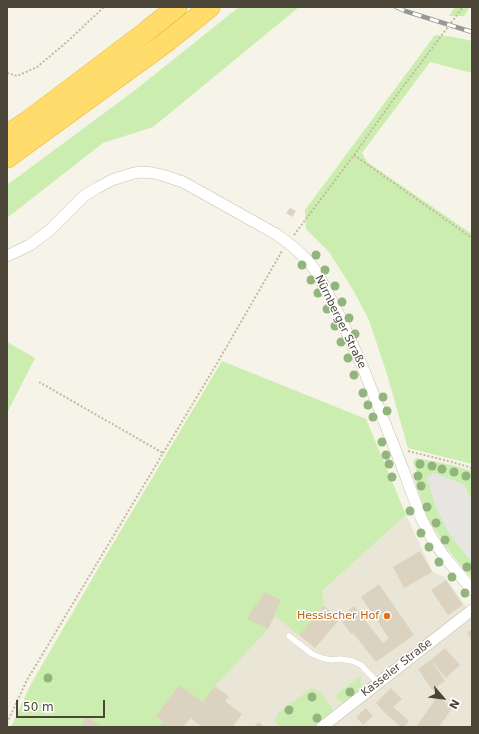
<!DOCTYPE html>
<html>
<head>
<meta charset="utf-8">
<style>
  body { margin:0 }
  #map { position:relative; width:479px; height:734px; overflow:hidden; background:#f6f3e9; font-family:"DejaVu Sans",sans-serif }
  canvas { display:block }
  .frame { position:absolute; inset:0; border:8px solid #4a4536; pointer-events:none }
  .north { position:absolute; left:423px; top:678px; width:40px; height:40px; -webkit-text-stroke:3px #fff; paint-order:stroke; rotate:118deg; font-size:11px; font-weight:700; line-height:16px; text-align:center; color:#4a4536 }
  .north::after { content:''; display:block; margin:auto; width:14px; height:18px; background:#4a4536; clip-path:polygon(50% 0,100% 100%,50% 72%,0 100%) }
  .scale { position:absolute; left:16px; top:700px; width:89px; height:18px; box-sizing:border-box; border:2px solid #4a4536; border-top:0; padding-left:5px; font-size:12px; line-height:14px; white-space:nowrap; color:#4a4536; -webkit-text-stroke:3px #fff; paint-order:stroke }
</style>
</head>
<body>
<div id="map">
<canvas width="479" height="734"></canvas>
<div class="frame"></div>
<div class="north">N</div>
<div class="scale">50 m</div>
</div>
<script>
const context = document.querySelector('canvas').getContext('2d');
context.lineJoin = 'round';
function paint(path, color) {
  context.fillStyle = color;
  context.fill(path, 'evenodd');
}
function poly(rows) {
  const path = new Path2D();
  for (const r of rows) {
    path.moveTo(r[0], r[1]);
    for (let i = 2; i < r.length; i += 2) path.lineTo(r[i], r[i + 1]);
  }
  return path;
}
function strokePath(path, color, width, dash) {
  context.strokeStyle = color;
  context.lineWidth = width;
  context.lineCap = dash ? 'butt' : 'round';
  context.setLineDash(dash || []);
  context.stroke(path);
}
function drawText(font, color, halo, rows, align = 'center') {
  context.font = font + ' "DejaVu Sans",sans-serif';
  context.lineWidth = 3;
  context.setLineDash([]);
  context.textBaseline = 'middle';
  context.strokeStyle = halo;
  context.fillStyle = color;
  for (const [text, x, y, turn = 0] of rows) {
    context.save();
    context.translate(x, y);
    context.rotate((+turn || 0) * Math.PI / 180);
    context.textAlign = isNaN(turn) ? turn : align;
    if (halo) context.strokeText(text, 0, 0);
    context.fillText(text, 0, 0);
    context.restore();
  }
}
const residential = poly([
  [406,515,433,572,445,577,464,604,472,613,472,727,11,727,31,684,39,684,322,591]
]);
const green = poly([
  [239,7,299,7,153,127,103,143,7,218,7,185,134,91],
  [455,7,470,7,464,16,449,16],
  [435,35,453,37,472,41,472,73,430,62,362,153,367,162,472,234,472,464,408,448,387,374,369,320,352,288,329,252,306,229,305,210],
  [7,342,35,358,7,413],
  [222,361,366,419,406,515,322,591,324,606,299,635,275,616,268,629,215,686,203,702,179,686,156,716,163,722,159,727,11,727,31,684,102,562],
  [416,458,452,465,472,471,472,501,463,484,435,505,449,533,472,562,472,579,449,551,437,533,426,515,413,474,417,472,413,462,414,460],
  [360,676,361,677,360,683,362,687,344,702,338,700,335,696],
  [312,688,321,692,333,710,332,713,313,727,279,727,275,721,278,713]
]);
const parking = poly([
  [434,473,463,484,472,501,472,562,449,533,435,505,427,477]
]);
const building = poly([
  [290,208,296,211,292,217,286,213],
  [420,551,432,572,404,588,393,567],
  [446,580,463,605,448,615,431,590],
  [379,584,414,635,376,662,353,633,351,634,340,619,315,648,299,635,324,606,339,618,354,606,383,643,389,638,361,597],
  [264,592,281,600,274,615,275,615,268,629,247,619,255,605,256,606],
  [472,630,472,643,467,632],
  [445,648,460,665,446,678,431,660],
  [431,660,445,681,432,690,418,669],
  [179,685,203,702,215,686,229,697,225,701,242,714,233,726,234,727,202,727,191,718,183,727,159,727,163,722,156,716],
  [391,688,402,699,393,707,409,721,404,727,401,727,386,714,376,703],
  [437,697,453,707,439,727,416,727],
  [366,708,373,716,363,725,356,717],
  [86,717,102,726,102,727,78,727,79,725,81,726],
  [259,722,264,727,253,727]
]);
const path = poly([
  [7,73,17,76,37,67,68,41,104,7],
  [354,155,472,238],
  [294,235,354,155,393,100,463,7],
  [39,382,163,453],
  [408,451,452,462,472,468],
  [7,723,27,680,219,360,282,251]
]);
const service = poly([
  [289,636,312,654,322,658,331,660,340,659,352,661,361,665,378,683]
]);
const minor = poly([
  [7,256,30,245,50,230,84,196,97,188,112,180,134,173,143,172,153,173,162,175,183,182,276,234,287,242,299,252,310,263,319,276,340,317,363,368,403,469,421,518,431,537,444,556,472,590],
  [322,727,472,610]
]);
const motorway = poly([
  [7,135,28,121,147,31,177,7],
  [7,158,165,43,210,7]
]);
const rail = poly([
  [396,7,405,11,472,32]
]);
const trees = [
  [316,255],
  [302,265],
  [325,270],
  [311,280],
  [335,286],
  [318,293],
  [342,302],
  [327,309],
  [349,318],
  [335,326],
  [355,334],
  [341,342],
  [348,358],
  [354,375],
  [363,393],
  [383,397],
  [368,405],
  [387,411],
  [373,417],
  [382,442],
  [386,455],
  [389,464],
  [420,464],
  [432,466],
  [442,469],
  [454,472],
  [418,476],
  [466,476],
  [392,477],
  [421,486],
  [427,507],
  [410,511],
  [436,523],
  [421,533],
  [445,540],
  [429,547],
  [439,562],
  [467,567],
  [452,577],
  [465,593],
  [48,678],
  [350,692],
  [312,697],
  [289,710],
  [317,718]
];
const markers = [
  [387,616,4,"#e8710a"]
];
const streetNames = [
  ["Nürnberger Straße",340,322,64],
  ["Kasseler Straße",397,668,-38]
];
const foodNames = [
  ["Hessischer Hof",379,616]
];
paint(residential, '#eae6d7');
paint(green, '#cbedaf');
paint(parking, '#e7e5e1');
paint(building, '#dbd3c0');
strokePath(service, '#c5bfad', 6);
strokePath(minor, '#c5bfad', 12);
strokePath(motorway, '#ebb82e', 21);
strokePath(path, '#c5ba9a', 2, [2, 2]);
strokePath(service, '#fff', 5.5);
strokePath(minor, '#fff', 11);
strokePath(motorway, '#ffdc6b', 20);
strokePath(rail, '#989898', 4.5);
strokePath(rail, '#fff', 3, [9]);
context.fillStyle = '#91b57c';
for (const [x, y] of trees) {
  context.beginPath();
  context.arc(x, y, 4.5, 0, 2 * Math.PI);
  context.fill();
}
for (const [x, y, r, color] of markers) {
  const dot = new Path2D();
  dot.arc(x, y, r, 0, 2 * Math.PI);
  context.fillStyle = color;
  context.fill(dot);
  strokePath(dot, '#fff', 1.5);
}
drawText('11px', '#4a4536', '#fff', streetNames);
drawText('11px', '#c56008', '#fff', foodNames, 'right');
</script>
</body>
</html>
